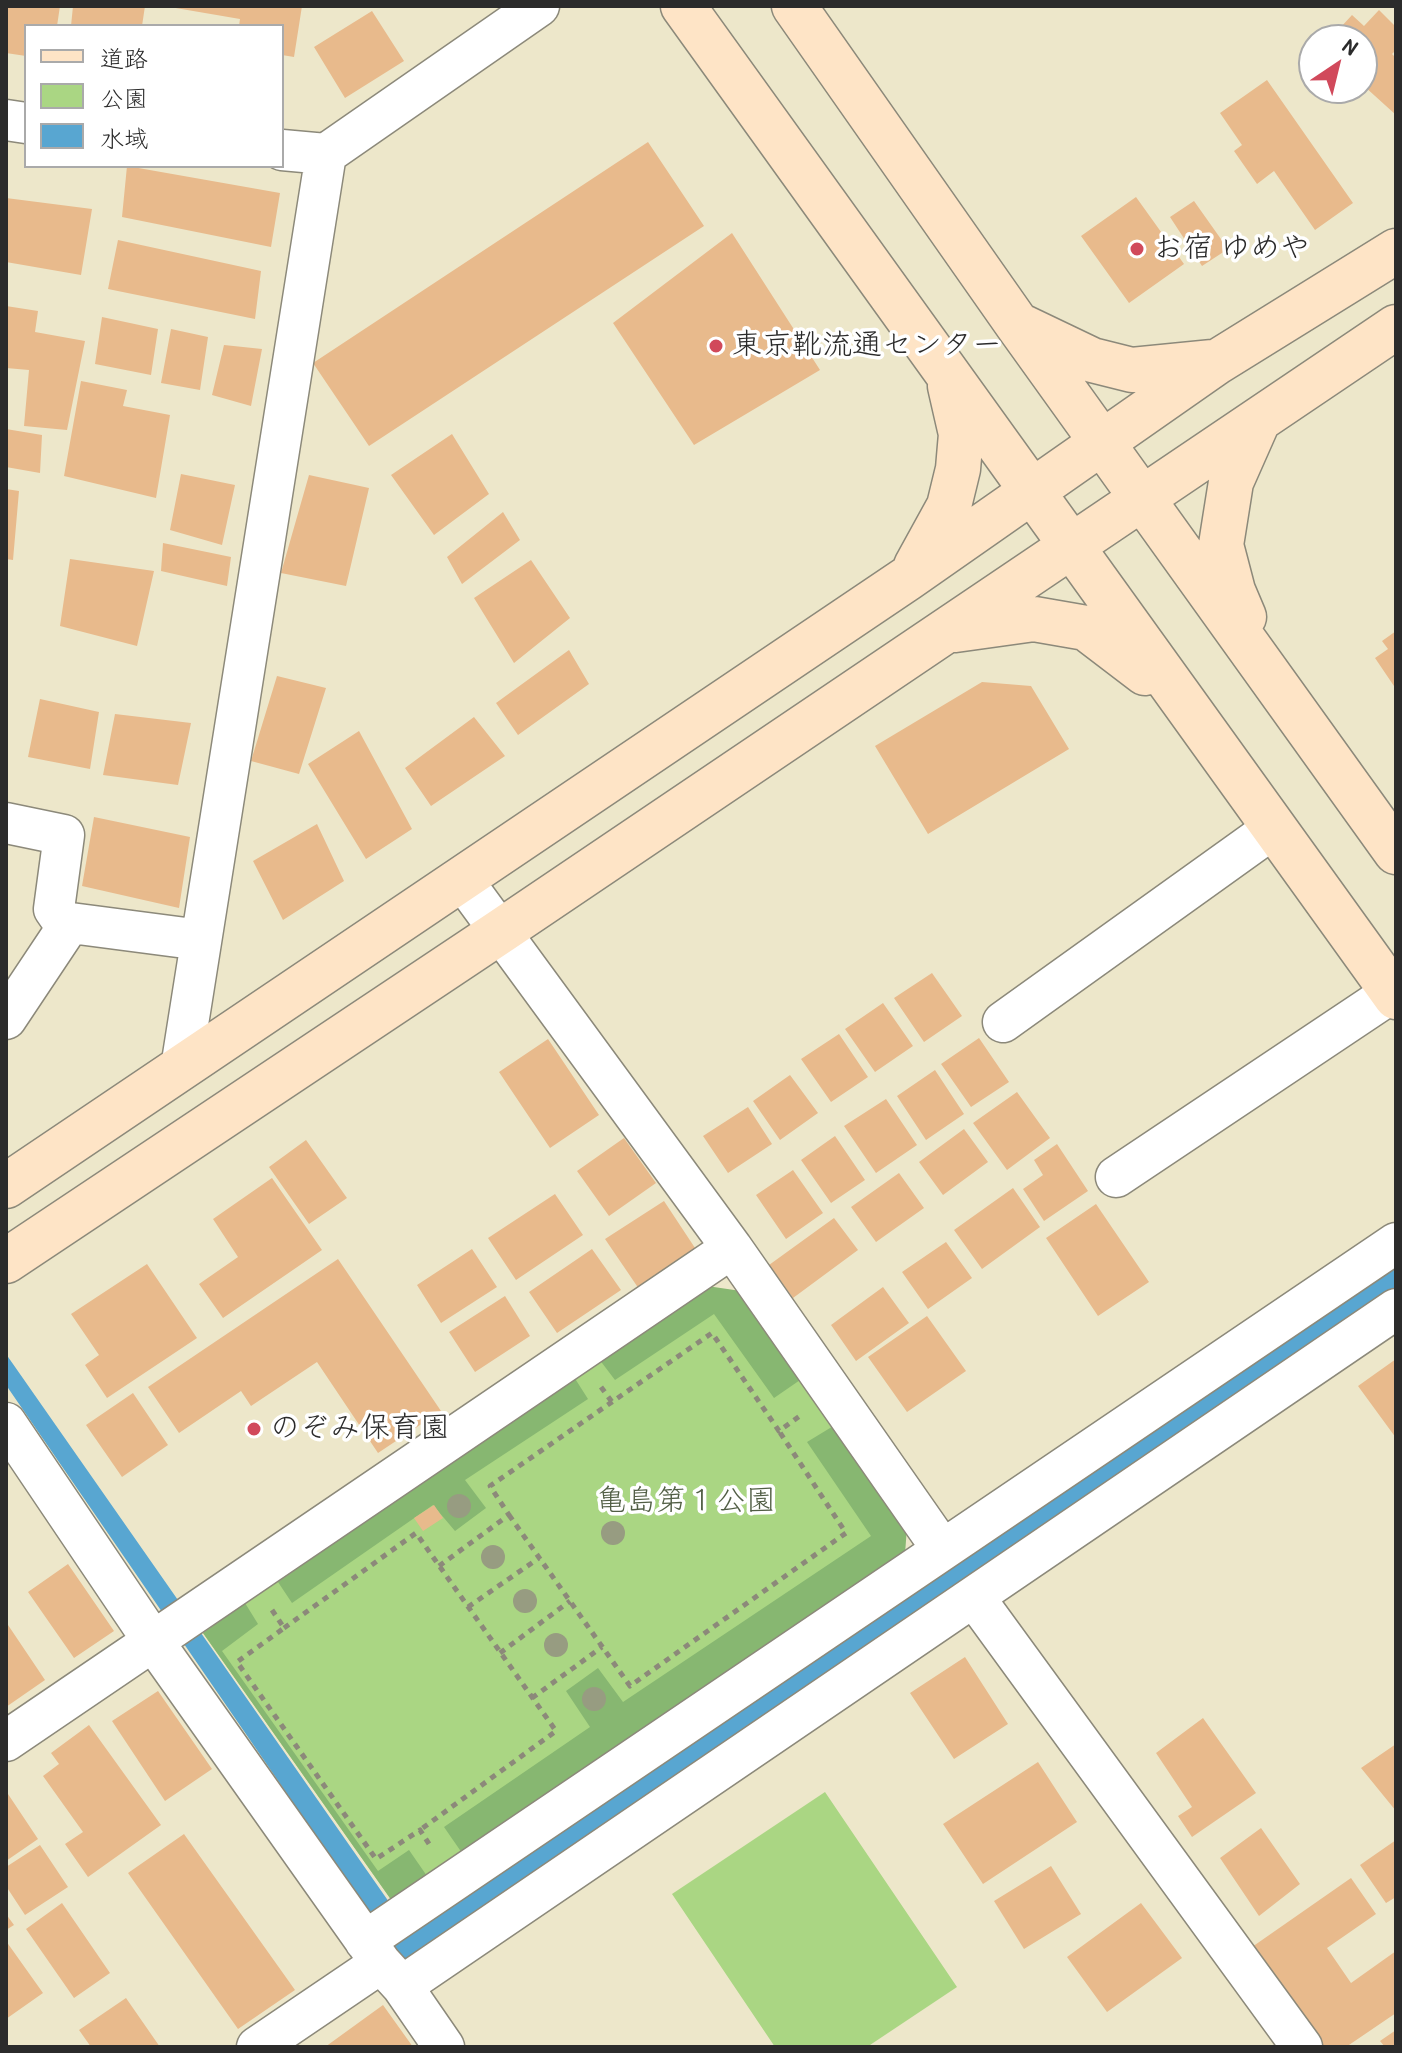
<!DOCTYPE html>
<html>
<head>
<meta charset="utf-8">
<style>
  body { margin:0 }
  #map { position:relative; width:1402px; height:2053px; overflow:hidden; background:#ede7ca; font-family:"Patrick Hand","Klee One",sans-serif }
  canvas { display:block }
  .frame { position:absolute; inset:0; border:8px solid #2b2b2b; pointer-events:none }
  .legend { position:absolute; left:24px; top:24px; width:260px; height:144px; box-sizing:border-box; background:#fff; border:2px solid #aaa; margin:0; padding:10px 14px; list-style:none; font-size:24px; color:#2b2b2b }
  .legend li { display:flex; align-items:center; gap:16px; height:40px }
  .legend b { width:40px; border:2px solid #aaa }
  .north { position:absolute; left:1298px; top:24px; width:80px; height:80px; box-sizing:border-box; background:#fff; border:2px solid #aaa; border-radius:50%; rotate:35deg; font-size:22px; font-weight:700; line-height:32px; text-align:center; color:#2b2b2b }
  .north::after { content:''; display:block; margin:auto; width:28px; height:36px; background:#d1495b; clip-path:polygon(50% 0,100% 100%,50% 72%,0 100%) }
</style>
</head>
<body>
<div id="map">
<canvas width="1402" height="2053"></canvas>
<div class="frame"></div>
<ul class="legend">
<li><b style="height:10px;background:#fee4c6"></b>道路</li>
<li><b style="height:22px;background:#aad683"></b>公園</li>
<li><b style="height:22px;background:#58a6d1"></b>水域</li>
</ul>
<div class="north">N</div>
</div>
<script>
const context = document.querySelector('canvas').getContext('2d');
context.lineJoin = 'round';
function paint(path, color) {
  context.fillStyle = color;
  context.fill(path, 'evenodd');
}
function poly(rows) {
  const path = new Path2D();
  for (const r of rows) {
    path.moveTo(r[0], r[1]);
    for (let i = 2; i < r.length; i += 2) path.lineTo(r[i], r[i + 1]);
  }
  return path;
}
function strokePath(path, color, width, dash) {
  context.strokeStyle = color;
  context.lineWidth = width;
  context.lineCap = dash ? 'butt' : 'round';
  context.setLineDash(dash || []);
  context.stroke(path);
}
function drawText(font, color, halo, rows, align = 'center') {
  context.font = font + ' "Patrick Hand","Klee One",sans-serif';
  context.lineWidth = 7;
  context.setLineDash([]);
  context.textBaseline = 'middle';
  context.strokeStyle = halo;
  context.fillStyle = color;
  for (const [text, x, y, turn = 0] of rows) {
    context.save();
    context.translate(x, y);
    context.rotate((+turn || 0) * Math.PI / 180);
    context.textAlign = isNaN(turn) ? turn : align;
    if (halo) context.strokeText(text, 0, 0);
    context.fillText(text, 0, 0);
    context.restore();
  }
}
const green = poly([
  [741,1291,835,1425,905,1554,392,1901,203,1633,599,1359],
  [825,1792,957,1987,867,2047,775,2047,672,1894]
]);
const forest = poly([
  [707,1286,741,1291,803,1378,774,1398,714,1314,615,1380,599,1359],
  [574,1377,588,1399,465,1480,486,1508,455,1531,433,1505,292,1603,278,1582],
  [835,1425,907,1527,905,1554,462,1853,444,1827,590,1727,566,1691,598,1668,623,1702,871,1536,807,1442],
  [245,1603,258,1624,222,1651,378,1871,409,1850,427,1876,392,1901,203,1633]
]);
const water = poly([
  [1396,1261,1396,1289,404,1964,6,1385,6,1354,389,1902]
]);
const building = poly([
  [6,6,60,6,57,26,26,26,26,56,6,53],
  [73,6,145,6,142,26,71,26],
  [164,6,302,6,294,57,282,55,282,26,239,26,240,19],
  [1379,10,1396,27,1396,50,1392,54,1396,58,1396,115,1364,86,1350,102,1335,88,1362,88,1362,40,1329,40,1352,15,1364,26],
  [372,11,404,61,345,98,314,47],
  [1267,80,1353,203,1315,230,1274,171,1257,184,1234,151,1242,145,1220,113],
  [648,142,704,226,369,446,313,363],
  [127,166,280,193,271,247,122,217],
  [1136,197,1184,264,1129,303,1081,236],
  [6,198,92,209,81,275,6,262],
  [1194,201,1228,249,1202,266,1170,217],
  [732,233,820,370,694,445,613,323],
  [118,240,261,271,255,319,108,289],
  [6,306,38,311,35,332,85,341,67,430,24,426,29,370,6,368],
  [102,317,158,329,151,375,95,364],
  [171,329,208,337,200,390,161,383],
  [224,345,262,349,251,406,212,395],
  [81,381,127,390,123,406,170,415,156,498,64,476],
  [6,429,42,435,40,473,6,467],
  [452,434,489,494,434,535,391,475],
  [181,474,235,485,222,545,170,530],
  [309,475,369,488,346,586,281,573],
  [6,489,19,491,13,560,6,559],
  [503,512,520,540,462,584,447,557],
  [163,543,231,557,227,586,161,571],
  [70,559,154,571,137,646,60,626],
  [531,560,570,618,514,663,474,598],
  [1396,631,1396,689,1375,658,1388,649,1382,641],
  [569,650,589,684,518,735,496,703],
  [277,676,326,688,299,774,251,761],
  [982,682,1031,686,1069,749,928,834,875,746],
  [40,699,99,712,90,769,28,757],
  [115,714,191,723,178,785,103,775],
  [474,717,505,756,431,806,405,768],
  [359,731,412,829,366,859,308,764],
  [94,817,190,837,179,908,82,886],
  [317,824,344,881,283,920,253,861],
  [932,973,962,1016,924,1042,894,998],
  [883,1003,913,1046,875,1072,845,1029],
  [839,1034,868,1077,831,1102,801,1059],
  [979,1038,1009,1082,971,1107,941,1064],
  [548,1039,599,1115,550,1148,499,1072],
  [935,1070,964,1114,926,1140,897,1096],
  [790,1075,818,1113,780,1140,753,1101],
  [1017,1092,1050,1138,1007,1170,973,1123],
  [886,1099,917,1145,876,1173,844,1126],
  [748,1107,772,1144,728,1173,703,1136],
  [964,1129,988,1162,943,1195,919,1162],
  [835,1136,865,1180,831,1203,801,1160],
  [624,1138,656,1183,609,1216,577,1171],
  [306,1140,347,1198,309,1224,269,1167],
  [1057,1144,1088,1191,1044,1221,1023,1189,1043,1175,1034,1160],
  [793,1170,823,1213,786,1239,756,1195],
  [899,1173,924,1208,876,1242,851,1207],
  [272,1178,322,1250,223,1318,199,1284,238,1257,213,1219],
  [1013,1188,1040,1227,982,1269,954,1230],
  [555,1194,583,1235,516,1280,488,1238],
  [664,1201,697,1251,639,1289,605,1239],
  [1096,1204,1149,1282,1098,1316,1046,1238],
  [834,1218,858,1250,793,1298,769,1265],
  [946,1242,972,1278,928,1309,902,1272],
  [472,1249,497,1287,441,1323,417,1285],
  [592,1249,621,1290,557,1333,529,1292],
  [338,1259,441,1411,378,1453,317,1362,251,1406,241,1391,179,1433,148,1387],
  [147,1264,197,1338,107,1398,85,1365,99,1355,71,1314],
  [883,1287,909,1323,856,1361,831,1325],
  [505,1296,530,1336,475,1372,449,1332],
  [927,1316,966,1371,907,1412,868,1357],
  [1396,1359,1396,1438,1358,1386],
  [133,1393,168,1445,122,1477,86,1425],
  [434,1505,443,1518,423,1531,414,1518],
  [68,1564,114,1631,74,1658,28,1592],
  [6,1622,45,1680,6,1707],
  [965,1657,1008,1724,954,1759,910,1693],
  [158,1691,212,1769,165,1801,112,1721],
  [1203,1718,1256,1793,1192,1837,1178,1816,1192,1807,1156,1753],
  [89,1725,161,1825,88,1877,65,1844,83,1832,43,1776,59,1764,51,1753],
  [1396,1744,1396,1811,1361,1768],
  [1038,1762,1077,1822,983,1884,943,1824],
  [6,1791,38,1839,6,1861],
  [1261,1828,1300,1884,1259,1916,1220,1858],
  [184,1834,295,1990,238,2029,128,1873],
  [1396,1840,1396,1897,1386,1903,1360,1865],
  [40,1845,68,1887,25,1915,6,1886,6,1867],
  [1051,1866,1081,1914,1024,1949,994,1901],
  [1351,1878,1376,1914,1327,1948,1351,1983,1396,1951,1396,2013,1346,2047,1322,2047,1252,1947],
  [62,1903,110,1973,74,1998,26,1929],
  [1141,1903,1182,1958,1107,2012,1067,1957],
  [6,1914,14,1925,6,1930],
  [6,1941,43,1993,6,2019],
  [126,1998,160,2047,91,2047,79,2030],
  [383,2005,413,2047,325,2047],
  [1396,2030,1396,2047,1385,2047,1380,2041]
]);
const path = poly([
  [601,1387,612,1402],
  [509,1515,630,1686,846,1533,779,1431],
  [439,1566,509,1515,490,1486,712,1333,779,1431,801,1415],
  [468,1607,539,1558],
  [272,1610,284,1628,237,1662,376,1859,420,1830,431,1847],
  [284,1628,416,1533,556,1731,420,1830],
  [500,1653,570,1601],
  [532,1698,602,1647]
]);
const street = poly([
  [6,120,26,123],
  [282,150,326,154,539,6],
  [6,823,64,835,54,909,63,922,201,940],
  [461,878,732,1248,942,1549],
  [6,1019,70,923],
  [1003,1022,1275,827],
  [181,1068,326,154],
  [1116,1177,1393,992],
  [6,1423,153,1641,381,1963,402,1986,444,2047],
  [974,1597,1302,2047],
  [6,1741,732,1248],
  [365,1941,1396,1243],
  [402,1986,1396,1309],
  [257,2047,381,1963]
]);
const secondary = poly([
  [683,6,1396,997],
  [794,6,1017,324,1396,852],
  [1023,327,1092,360,1132,370,1213,362],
  [916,566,949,506,958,469,961,434,950,386],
  [1244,617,1233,591,1221,545,1231,482,1258,421],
  [955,630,1034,619,1086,628,1145,673],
  [6,1186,908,578,1217,362,1396,251],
  [6,1261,501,931,1396,327]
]);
const trees = [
  [459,1506],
  [613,1533],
  [493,1557],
  [525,1601],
  [556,1645],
  [594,1699]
];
const markers = [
  [1137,249,8,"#d1495b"],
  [716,346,8,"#d1495b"],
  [254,1429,8,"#d1495b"]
];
const poiNames = [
  ["お宿 ゆめや",1153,249],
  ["東京靴流通センター",732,346],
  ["のぞみ保育園",270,1429]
];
const parkNames = [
  ["亀島第１公園",686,1502]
];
paint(green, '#aad683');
paint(forest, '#87b771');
paint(water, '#58a6d1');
paint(building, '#e8ba8c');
strokePath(street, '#8c897a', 43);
strokePath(secondary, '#8c897a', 47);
strokePath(path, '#8c897a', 5, [6, 6]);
strokePath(street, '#fff', 40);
strokePath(secondary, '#fee4c6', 44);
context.fillStyle = '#979c81';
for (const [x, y] of trees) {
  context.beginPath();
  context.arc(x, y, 12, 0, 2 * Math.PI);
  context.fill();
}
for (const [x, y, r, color] of markers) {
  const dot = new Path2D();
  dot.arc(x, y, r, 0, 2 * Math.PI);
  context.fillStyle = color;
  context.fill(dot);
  strokePath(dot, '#fff', 3);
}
drawText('30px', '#2b2b2b', '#fff', poiNames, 'left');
drawText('30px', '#515e45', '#fff', parkNames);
</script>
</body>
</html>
